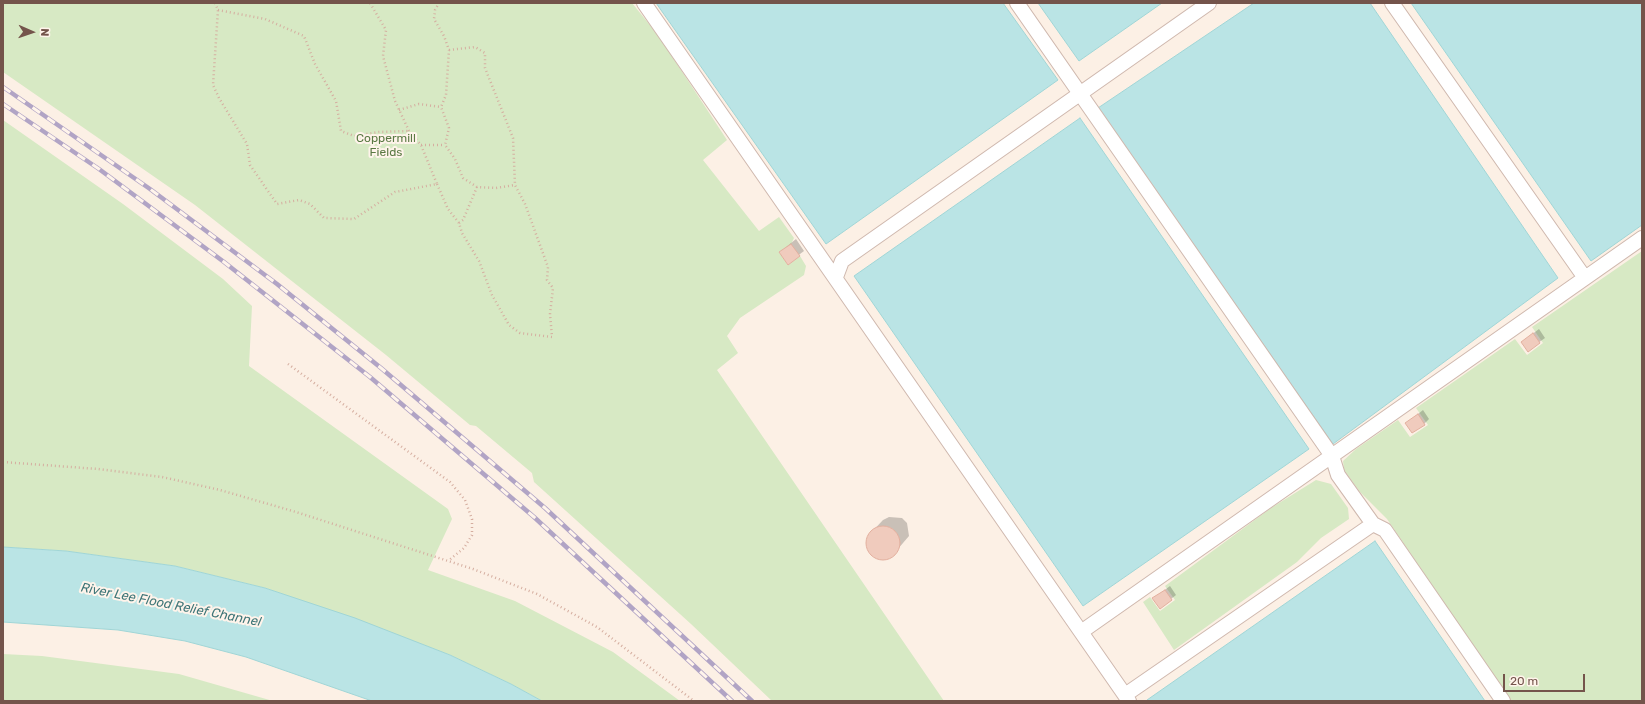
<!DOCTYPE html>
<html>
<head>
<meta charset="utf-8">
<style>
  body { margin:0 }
  #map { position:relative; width:1645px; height:704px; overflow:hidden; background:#fcf0e5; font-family:Rubik,sans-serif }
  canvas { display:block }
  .frame { position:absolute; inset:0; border:4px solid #74544b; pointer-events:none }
  .north { position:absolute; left:12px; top:12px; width:40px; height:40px; -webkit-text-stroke:3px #fff4eb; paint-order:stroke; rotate:92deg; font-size:11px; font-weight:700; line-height:16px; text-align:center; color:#74544b }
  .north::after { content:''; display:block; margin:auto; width:14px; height:18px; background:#74544b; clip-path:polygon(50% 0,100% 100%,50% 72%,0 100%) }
  .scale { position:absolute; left:1503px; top:674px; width:82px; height:18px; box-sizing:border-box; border:2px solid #74544b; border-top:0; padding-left:5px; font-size:12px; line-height:14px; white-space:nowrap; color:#74544b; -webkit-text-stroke:3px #fff4eb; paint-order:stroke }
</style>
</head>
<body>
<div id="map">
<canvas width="1645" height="704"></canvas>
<div class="frame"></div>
<div class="north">N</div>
<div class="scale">20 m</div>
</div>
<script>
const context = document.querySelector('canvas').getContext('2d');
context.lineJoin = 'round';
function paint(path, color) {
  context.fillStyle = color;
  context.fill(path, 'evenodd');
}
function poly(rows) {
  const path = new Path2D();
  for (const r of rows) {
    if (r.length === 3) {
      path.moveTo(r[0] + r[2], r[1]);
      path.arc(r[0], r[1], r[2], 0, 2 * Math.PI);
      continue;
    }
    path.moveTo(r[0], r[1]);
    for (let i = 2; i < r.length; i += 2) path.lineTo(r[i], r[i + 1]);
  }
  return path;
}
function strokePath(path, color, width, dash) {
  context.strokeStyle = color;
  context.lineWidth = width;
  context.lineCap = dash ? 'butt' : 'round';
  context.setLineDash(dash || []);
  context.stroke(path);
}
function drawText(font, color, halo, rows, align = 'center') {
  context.font = font + ' Rubik,sans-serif';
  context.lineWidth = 4;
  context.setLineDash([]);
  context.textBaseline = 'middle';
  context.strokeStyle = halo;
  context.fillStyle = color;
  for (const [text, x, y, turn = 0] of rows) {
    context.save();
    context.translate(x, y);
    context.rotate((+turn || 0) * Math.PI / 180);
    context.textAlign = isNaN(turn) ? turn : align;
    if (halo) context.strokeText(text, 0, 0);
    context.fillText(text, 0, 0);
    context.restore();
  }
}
const green = poly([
  [3,3,632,3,658,35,727,140,703,160,759,231,779,217,794,238,791,244,779,252,788,265,800,256,806,266,804,275,740,318,727,336,738,353,717,370,944,701,772,701,691,624,534,482,532,473,476,426,470,425,386,355,195,205,3,72],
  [3,120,123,204,223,279,252,306,249,366,448,509,452,519,428,570,515,601,613,652,680,701,542,701,511,684,450,655,265,588,175,566,66,551,3,547],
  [1642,251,1642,701,1511,701,1387,519,1360,492,1344,470,1343,461,1356,449,1398,420,1410,437,1428,425,1416,408,1515,339,1527,355,1543,343,1532,327],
  [1316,480,1331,484,1348,508,1349,519,1321,538,1297,562,1174,650,1143,602,1150,597,1160,611,1175,600,1165,586,1271,508],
  [3,654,42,656,179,674,273,701,3,701]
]);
const water = poly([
  [656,3,1003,3,1058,80,826,244,656,3],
  [1038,3,1162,3,1079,61,1038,3],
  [1254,3,1370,3,1558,278,1333,444,1098,108,1254,3],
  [1411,3,1642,3,1642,225,1591,261,1411,3],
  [1080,118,1309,449,1083,606,854,276,1080,118],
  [1375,541,1485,701,1148,701,1147,700,1375,541],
  [3,547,66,551,175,566,265,588,355,618,450,655,511,684,542,701,372,701,246,657,185,641,118,630,3,622,3,547]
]);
const shadow = poly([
  [796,239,804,251,788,263,780,252],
  [1539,329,1545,338,1528,350,1522,342],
  [1423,410,1429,419,1424,424,1407,423],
  [889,517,902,518,907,523,909,536,891,557,878,558,868,549,868,536,883,520],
  [1170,586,1176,595,1171,599,1154,598]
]);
const building = poly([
  [791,244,800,256,788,265,779,252,791,244],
  [1533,333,1540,343,1528,352,1521,342,1533,333],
  [1418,414,1425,425,1412,433,1405,423,1418,414],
  [883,543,17],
  [1165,590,1172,600,1160,609,1152,598,1165,590]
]);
const path = poly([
  [215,3,218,10,213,85,219,98,247,144,250,165,277,204,299,200,310,204,324,218,354,219,395,192,437,184,421,145,409,131,395,101,383,56,386,30,370,3],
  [218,10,265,19,304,36,315,64,336,101,341,131,354,136,379,132,409,131],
  [449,50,475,47,485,53,485,68,513,138,515,185],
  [399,110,419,104,441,107],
  [421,145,445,145],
  [437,184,448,209,459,223,462,233,479,261,492,295,509,325,520,333,552,337,550,314,553,288,547,280,548,267,525,204,515,185,496,188,477,187,463,178,455,159,445,145,449,128,441,107,446,95,449,50,444,36,434,19,435,10,439,3],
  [459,223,463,220,477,187],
  [288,364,450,482,465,500,472,519,472,535,464,548,448,561],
  [3,462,98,469,162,477,220,490,296,512,473,569,537,594,597,627,694,701],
  [3,700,5,701]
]);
const service = poly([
  [644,3,1081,632],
  [1017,3,1332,456,1338,475,1373,524,1385,530,1503,701],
  [1392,3,1585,278],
  [836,277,842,261,1209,3],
  [1125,695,1373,524],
  [1129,701,1081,632,1642,238]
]);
const rail = poly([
  [3,87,150,189,277,284,381,368,545,508,752,701],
  [3,104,99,169,224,262,370,377,534,517,732,701]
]);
const parkNames = [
  ["Coppermill",386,139],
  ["Fields",386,153]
];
const waterNames = [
  ["River Lee Flood Relief Channel",171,605,11]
];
paint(green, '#d7e9c4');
paint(water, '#bae4e5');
strokePath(water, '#a0d5d6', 1);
paint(shadow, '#0003');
paint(building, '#f0cbbd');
strokePath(building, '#e2af9e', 1);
strokePath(service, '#cfb8ae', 16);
strokePath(path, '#d5aea0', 2.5, [1, 3]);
strokePath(service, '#fff', 14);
strokePath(rail, '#b1a4c5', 4.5);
strokePath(rail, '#fff4eb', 3, [9]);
drawText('12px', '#5a7943', '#fff4eb', parkNames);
drawText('italic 13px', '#3f7678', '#fff4eb', waterNames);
</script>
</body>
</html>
